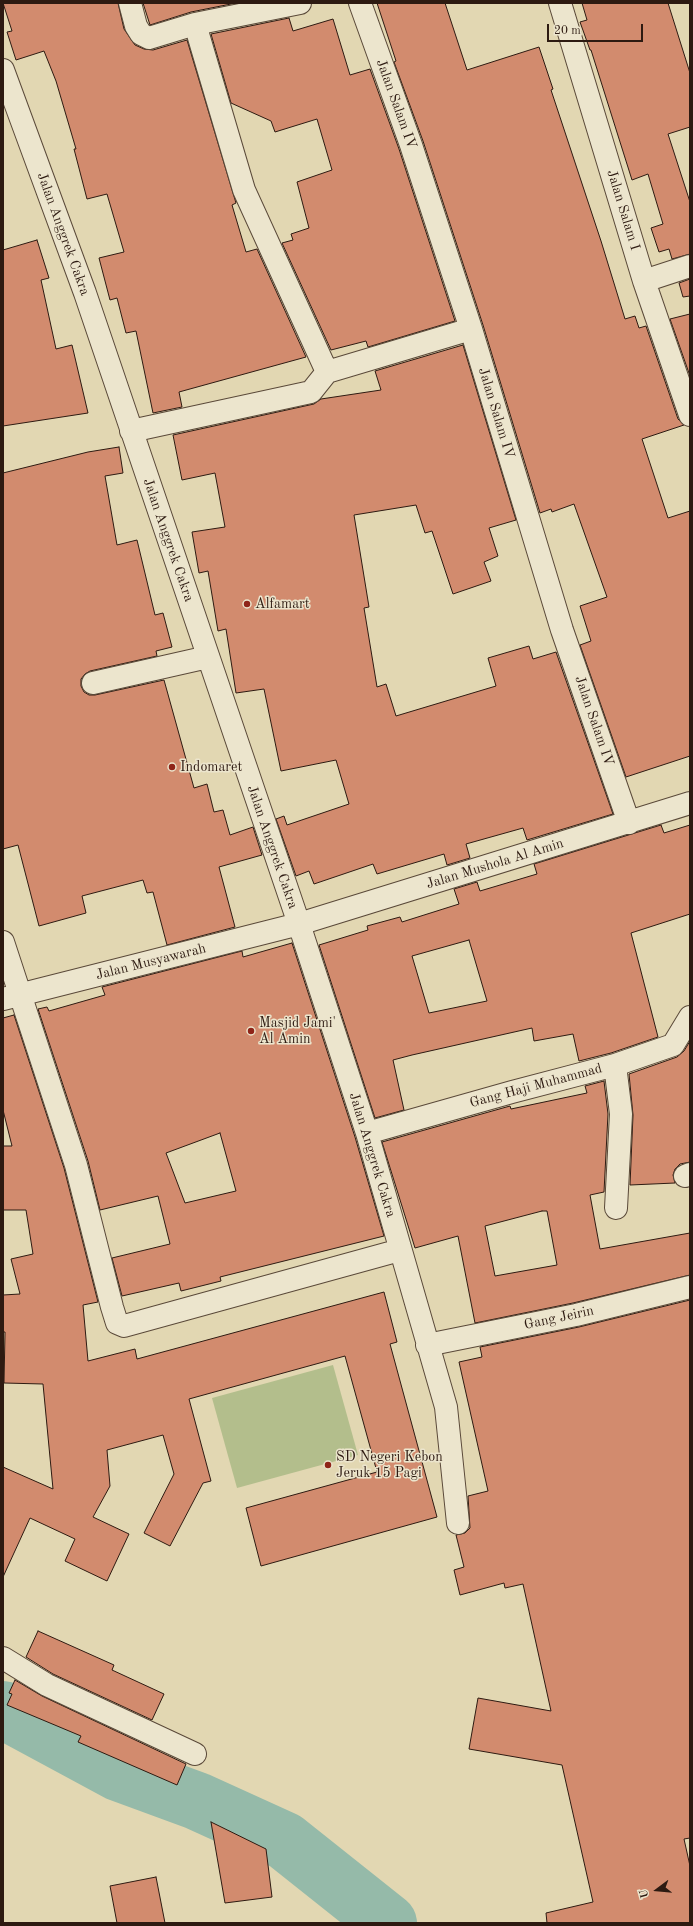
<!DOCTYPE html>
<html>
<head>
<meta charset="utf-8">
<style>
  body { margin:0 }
  #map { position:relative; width:693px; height:1926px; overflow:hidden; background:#e2d7b2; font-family:"Old Standard TT",serif }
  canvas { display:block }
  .frame { position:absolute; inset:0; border:4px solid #2d1a11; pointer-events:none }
  .north { position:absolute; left:637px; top:1870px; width:40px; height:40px; -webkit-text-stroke:3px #ece5cd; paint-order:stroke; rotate:254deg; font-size:11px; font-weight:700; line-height:16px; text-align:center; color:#2d1a11 }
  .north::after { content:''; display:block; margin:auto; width:14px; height:18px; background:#2d1a11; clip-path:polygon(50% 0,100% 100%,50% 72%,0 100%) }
  .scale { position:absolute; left:547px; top:24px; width:96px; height:18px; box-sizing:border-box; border:2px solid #2d1a11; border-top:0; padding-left:5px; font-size:12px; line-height:14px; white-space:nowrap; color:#2d1a11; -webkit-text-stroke:3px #ece5cd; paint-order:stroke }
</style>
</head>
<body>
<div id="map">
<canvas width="693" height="1926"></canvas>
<div class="frame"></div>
<div class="north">U</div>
<div class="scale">20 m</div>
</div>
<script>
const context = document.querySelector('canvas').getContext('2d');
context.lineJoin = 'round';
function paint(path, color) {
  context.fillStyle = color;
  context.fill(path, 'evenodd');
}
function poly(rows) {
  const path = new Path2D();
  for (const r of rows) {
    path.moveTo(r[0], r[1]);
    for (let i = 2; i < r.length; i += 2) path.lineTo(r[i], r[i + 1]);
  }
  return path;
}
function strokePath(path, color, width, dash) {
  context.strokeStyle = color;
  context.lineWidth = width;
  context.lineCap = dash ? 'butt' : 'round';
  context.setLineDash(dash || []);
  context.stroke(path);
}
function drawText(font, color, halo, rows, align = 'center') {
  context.font = font + ' "Old Standard TT",serif';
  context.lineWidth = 3;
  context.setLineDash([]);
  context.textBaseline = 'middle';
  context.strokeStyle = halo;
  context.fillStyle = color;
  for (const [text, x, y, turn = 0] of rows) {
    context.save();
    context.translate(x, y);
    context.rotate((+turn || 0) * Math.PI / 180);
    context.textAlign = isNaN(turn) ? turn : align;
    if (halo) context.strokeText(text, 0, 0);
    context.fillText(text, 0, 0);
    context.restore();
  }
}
const green = poly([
  [333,1365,358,1455,237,1488,212,1398]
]);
const river = poly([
  [3,1710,118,1772,197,1801,285,1841,388,1923]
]);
const building = poly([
  [3,3,118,3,124,29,135,45,144,49,153,50,187,40,236,203,232,205,246,252,257,249,306,357,179,392,182,407,153,413,136,331,126,333,117,298,110,300,99,258,124,252,107,194,87,199,74,149,76,149,56,81,44,51,16,60,7,32,12,31,3,3],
  [143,3,236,3,191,12,150,25,143,3],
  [377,3,445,3,467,70,539,47,553,89,551,90,601,241,625,319,635,316,639,328,646,326,678,419,684,425,642,439,668,518,690,511,690,756,626,777,580,645,591,641,580,606,607,597,574,504,552,512,551,509,540,513,483,325,423,141,394,62,396,61,377,3],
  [582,3,668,3,690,73,690,127,668,134,690,202,690,254,672,259,669,249,659,252,651,228,663,224,648,174,632,180,591,50,590,50,580,22,587,20,582,3],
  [289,18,293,31,333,19,350,75,370,69,399,149,455,321,368,347,366,341,331,350,282,243,293,240,291,234,309,228,297,182,332,170,317,119,275,132,271,121,231,103,211,34,289,18],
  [37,240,49,278,41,280,56,349,72,345,88,413,3,426,3,250,37,240],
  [690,279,690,296,683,297,679,283,690,279],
  [690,314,690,376,670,319,690,314],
  [463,345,516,520,489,528,498,556,484,562,491,581,453,594,432,531,425,533,416,505,354,515,369,607,364,608,377,687,386,684,396,716,496,686,488,658,529,646,533,659,556,652,613,814,527,840,523,828,466,844,470,858,447,865,444,854,377,874,373,864,314,884,309,871,296,876,276,819,284,816,287,825,349,804,336,760,281,771,264,689,236,693,226,629,218,631,208,571,199,573,192,532,225,527,215,473,182,480,173,435,314,404,321,399,381,390,375,371,463,345],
  [119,447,123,473,105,476,117,545,137,540,155,615,163,613,172,647,156,651,157,656,90,671,85,674,81,679,81,686,84,692,89,695,95,695,164,680,194,788,207,784,214,812,223,810,230,835,253,827,262,855,219,867,235,927,167,945,153,892,147,893,143,880,82,896,86,913,39,926,18,845,3,849,3,473,88,452,119,447],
  [661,825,664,833,690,825,690,914,631,933,658,1037,611,1053,579,1061,573,1034,534,1041,532,1028,412,1055,393,1060,404,1110,375,1118,319,945,368,930,367,926,400,917,402,922,459,904,454,889,477,882,480,891,537,874,534,864,661,825],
  [469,940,487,1001,429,1013,412,956,469,940],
  [292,943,355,1137,384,1236,220,1277,221,1281,181,1291,179,1283,122,1296,112,1258,170,1244,158,1196,100,1210,88,1161,38,1009,47,1007,49,1011,105,995,102,987,242,951,243,957,292,943],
  [220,1133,236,1191,185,1203,166,1153,220,1133],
  [14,1015,64,1168,98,1302,83,1305,88,1361,135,1349,137,1359,384,1292,397,1342,390,1344,437,1517,261,1566,246,1508,377,1472,345,1356,189,1399,211,1481,203,1483,170,1546,144,1533,174,1474,163,1435,107,1450,110,1486,93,1517,129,1534,107,1581,65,1561,75,1539,30,1518,3,1577,3,1467,53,1489,43,1384,4,1383,5,1332,3,1332,3,1295,20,1294,11,1259,33,1254,26,1210,3,1210,3,1146,12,1146,3,1110,3,1018,14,1015],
  [690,1041,690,1162,680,1164,675,1169,673,1175,675,1183,630,1185,633,1115,629,1074,677,1057,684,1051,690,1041],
  [604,1081,608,1114,604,1192,590,1195,600,1249,690,1233,690,1275,573,1303,475,1323,458,1236,415,1248,382,1142,510,1106,511,1109,587,1093,585,1086,604,1081],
  [542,1211,547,1211,557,1265,495,1276,485,1226,542,1211],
  [690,1300,690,1838,684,1839,690,1866,690,1923,547,1923,546,1913,593,1902,562,1765,469,1749,478,1698,551,1711,523,1584,505,1588,504,1583,460,1595,454,1570,464,1567,456,1535,465,1533,470,1528,468,1496,488,1491,459,1362,482,1357,480,1347,579,1327,690,1300],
  [38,1631,114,1665,112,1670,164,1694,152,1720,53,1674,26,1657,38,1631],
  [15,1680,42,1696,186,1764,177,1785,78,1742,81,1736,7,1705,12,1694,9,1693,15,1680],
  [211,1822,266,1849,272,1897,225,1903,211,1822],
  [156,1877,165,1923,117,1923,110,1886,156,1877]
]);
const minor = poly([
  [130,3,136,26,141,34,149,38,195,24,300,3],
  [360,3,411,145,471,329,562,630,629,823],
  [560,3,644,281,690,415],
  [195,24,244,190,327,372],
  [3,70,85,293,299,924,367,1133,446,1407,458,1523],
  [644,281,690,266],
  [131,431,311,392,327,372,471,329],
  [93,683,208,657],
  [3,942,76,1165,112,1307,117,1323,124,1326,400,1250],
  [3,999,299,924,690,803],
  [615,1065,621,1114,616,1208],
  [367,1133,512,1092,615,1065,673,1045,690,1017],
  [685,1176,690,1174],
  [427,1345,576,1315,690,1287],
  [3,1658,47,1685,195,1754]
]);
const markers = [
  [247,604,4,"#8f2418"],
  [172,767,4,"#8f2418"],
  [251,1031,4,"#8f2418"],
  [328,1465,4,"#8f2418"]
];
const streetNames = [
  ["Jalan Salam IV",396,104,70],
  ["Jalan Salam I",623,210,73],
  ["Jalan Anggrek Cakra",63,234,70],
  ["Jalan Salam IV",496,413,73],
  ["Jalan Anggrek Cakra",168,540,71],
  ["Jalan Salam IV",594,721,71],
  ["Jalan Anggrek Cakra",272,847,71],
  ["Jalan Mushola Al Amin",495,864,-17],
  ["Jalan Musyawarah",151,962,-14],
  ["Gang Haji Muhammad",536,1086,-15],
  ["Jalan Anggrek Cakra",372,1155,73],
  ["Gang Jeirin",559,1318,-12]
];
const poiNames = [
  ["Alfamart",255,604],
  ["Indomaret",180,767],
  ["Masjid Jami'",259,1023],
  ["Al Amin",259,1039],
  ["SD Negeri Kebon",336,1457],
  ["Jeruk 15 Pagi",336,1473]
];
paint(green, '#b3be8c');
strokePath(river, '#95baa9', 58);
paint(building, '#d28b6e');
strokePath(building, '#2d1a11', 1);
strokePath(minor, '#5a4939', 24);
strokePath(minor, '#ece5cd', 22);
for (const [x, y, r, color] of markers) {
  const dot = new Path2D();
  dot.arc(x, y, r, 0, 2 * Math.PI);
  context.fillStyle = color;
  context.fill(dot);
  strokePath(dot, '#ece5cd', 1.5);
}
drawText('14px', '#2d1a11', '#ece5cd', streetNames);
drawText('14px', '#2d1a11', '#ece5cd', poiNames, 'left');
</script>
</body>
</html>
